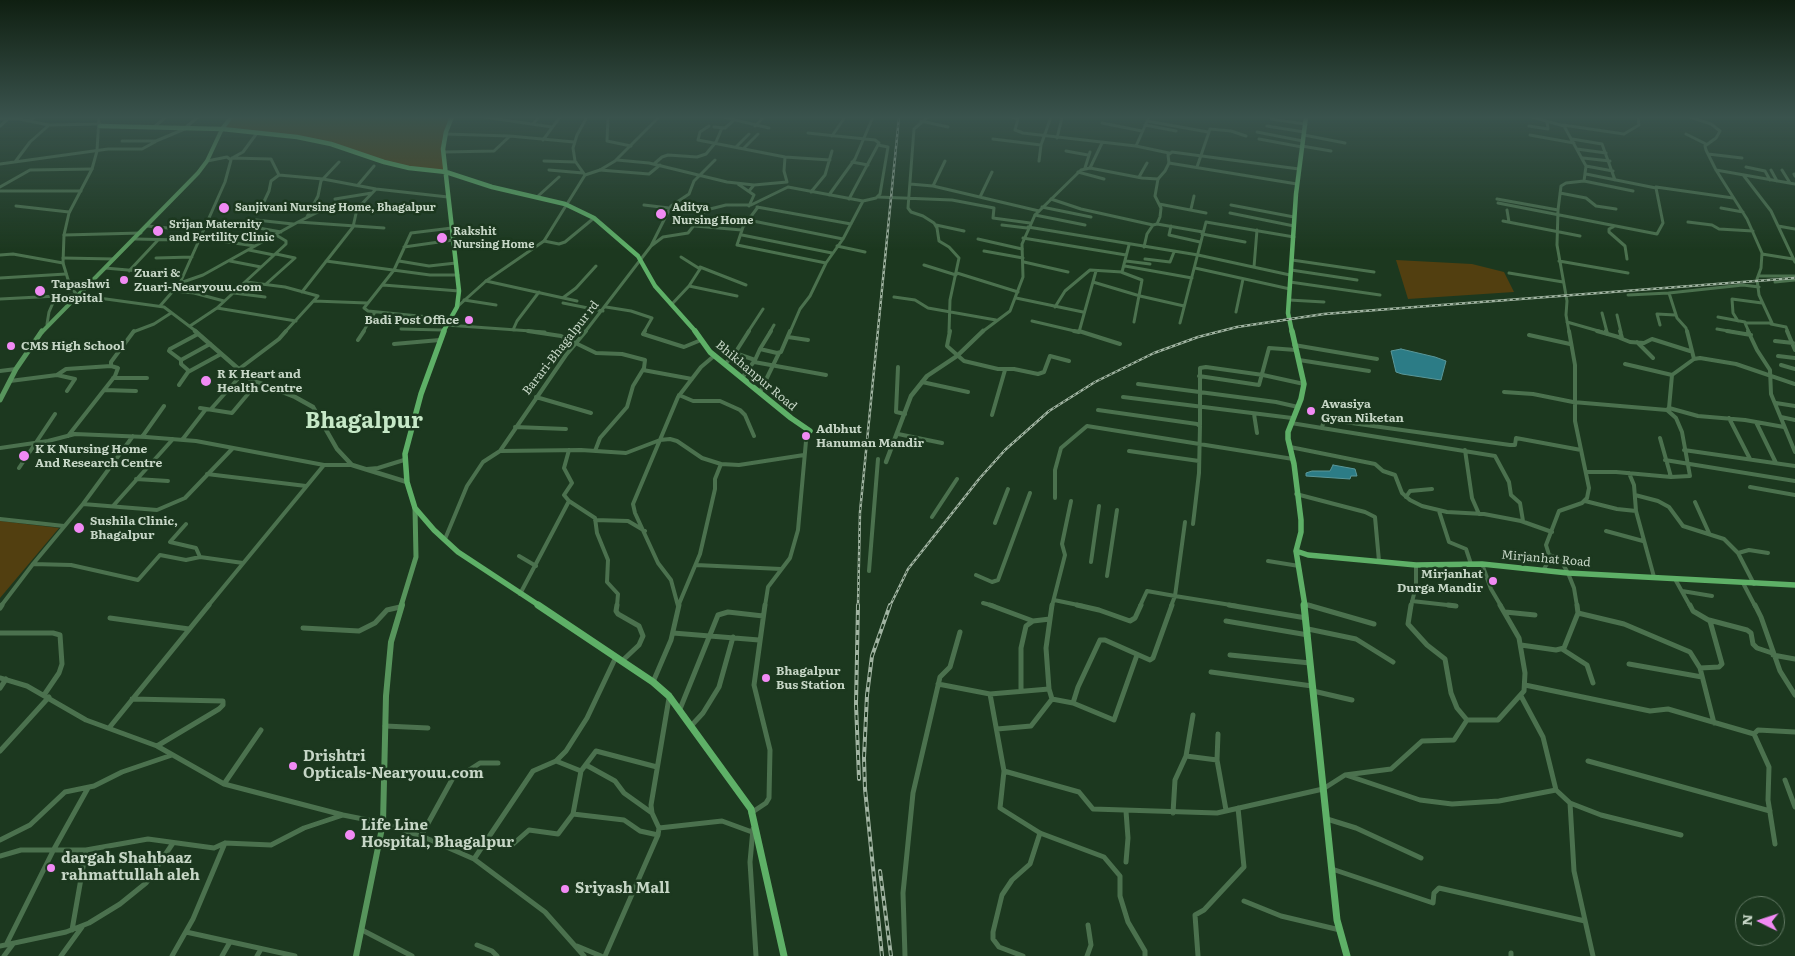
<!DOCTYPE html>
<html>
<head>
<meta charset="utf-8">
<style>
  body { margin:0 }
  #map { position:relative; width:1795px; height:956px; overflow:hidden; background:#1c381f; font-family:Literata,serif }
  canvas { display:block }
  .north { position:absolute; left:1735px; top:896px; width:50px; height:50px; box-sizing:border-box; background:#1c381f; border:1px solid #607762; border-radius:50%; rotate:274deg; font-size:14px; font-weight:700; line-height:20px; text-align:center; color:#c6d6c6 }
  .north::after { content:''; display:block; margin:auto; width:18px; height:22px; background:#f18af4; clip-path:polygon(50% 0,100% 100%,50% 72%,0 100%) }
</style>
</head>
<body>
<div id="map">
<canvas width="1795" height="956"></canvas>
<div class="north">N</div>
</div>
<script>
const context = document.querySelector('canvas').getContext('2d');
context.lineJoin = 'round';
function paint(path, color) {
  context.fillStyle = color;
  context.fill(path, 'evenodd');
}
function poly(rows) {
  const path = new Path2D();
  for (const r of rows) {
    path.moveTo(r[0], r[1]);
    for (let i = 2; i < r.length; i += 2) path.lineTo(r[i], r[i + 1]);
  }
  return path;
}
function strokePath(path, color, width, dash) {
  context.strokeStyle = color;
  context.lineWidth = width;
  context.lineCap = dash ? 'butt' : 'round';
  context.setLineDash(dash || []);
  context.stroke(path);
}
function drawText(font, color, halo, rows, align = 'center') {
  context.font = font + ' Literata,serif';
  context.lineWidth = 5;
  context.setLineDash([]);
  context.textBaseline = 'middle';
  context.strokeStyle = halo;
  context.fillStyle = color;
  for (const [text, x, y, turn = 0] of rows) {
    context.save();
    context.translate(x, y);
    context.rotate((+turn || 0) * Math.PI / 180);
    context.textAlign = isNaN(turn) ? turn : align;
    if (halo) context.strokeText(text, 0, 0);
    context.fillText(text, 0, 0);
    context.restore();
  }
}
const green = poly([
  [231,117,452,117,445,132,446,172,409,168,331,144,297,137,222,129],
  [1396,260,1472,264,1504,272,1514,292,1408,299],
  [0,521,59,528,0,598]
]);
const water = poly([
  [1401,349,1435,357,1446,361,1441,380,1402,374,1396,372,1391,351,1401,349],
  [1333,465,1355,469,1357,476,1351,476,1350,479,1306,476,1306,473,1312,471,1330,471,1333,465]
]);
const minorFar2 = poly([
  [484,117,552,127],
  [608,117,607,141,631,146],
  [723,117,769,128],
  [928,117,914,129,908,208,911,212,923,216,934,223,937,228,939,241,949,247,959,258,950,300,949,332],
  [1012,117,1018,119,1015,130,1023,133,1136,146,1169,153],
  [1532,117,1564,126,1586,166,1584,181,1566,183,1561,186,1558,210,1557,245,1567,301,1566,315,1569,332],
  [1690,117,1711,124,1720,131,1716,138,1705,146,1706,150,1716,170,1747,219,1762,253,1761,268,1757,279,1759,295,1772,323,1745,323,1749,332],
  [0,119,19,119,49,125,100,124],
  [1271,119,1305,124],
  [28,121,36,117],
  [921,121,948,127],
  [1147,121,1208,132],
  [1102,123,1142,131],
  [533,124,539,117],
  [1145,125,1176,131],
  [1563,125,1624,134,1639,125,1638,117],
  [0,126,8,119],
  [709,126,700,132,698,140,785,157,830,160],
  [755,126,764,117],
  [1267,126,1304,132],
  [1529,126,1548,129,1547,121],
  [154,127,166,117],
  [714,127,725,128,733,121],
  [185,128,198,117],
  [1257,132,1303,141],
  [808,133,875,140,879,143,849,199],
  [446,134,510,136,574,142],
  [1686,134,1706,144],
  [1304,135,1345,143],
  [1530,135,1574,143],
  [832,136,845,117],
  [1057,138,1062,118],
  [993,139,1041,145],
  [1259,139,1302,147],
  [1572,139,1602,144,1615,180],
  [543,140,560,117],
  [122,141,156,141,187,128],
  [737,146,749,134],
  [1136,146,1149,117],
  [1302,146,1331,151],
  [744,148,758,134],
  [1577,149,1606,153],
  [1066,151,1088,155],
  [444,152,494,151,510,136],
  [1708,154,1742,158],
  [234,157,243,152,257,133],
  [785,157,784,171,787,182],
  [232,158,271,159,279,175,323,179,376,189,448,197],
  [1583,158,1610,161],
  [617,160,649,163,727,182,754,185],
  [544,161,576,162],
  [945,161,933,186,1039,211],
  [1039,161,1041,145,1051,117],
  [15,162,30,142,49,125],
  [852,162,868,165],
  [1169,163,1297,184],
  [0,164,108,149,142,149,155,142],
  [654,164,662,157,668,155,697,157,706,154,716,142,722,128],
  [1586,166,1613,171],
  [1197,167,1210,129,1231,131,1246,136],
  [1746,167,1765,171,1770,180],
  [1085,168,1090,152],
  [1090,168,1102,143],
  [549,170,583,173],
  [600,170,649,174,660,165],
  [1716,170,1795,184],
  [1771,170,1777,181],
  [1782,170,1790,183],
  [1078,172,1104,179],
  [1794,174,1795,176],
  [585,175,575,161,573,148,577,135,587,117],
  [1744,176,1771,211,1795,262],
  [1139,177,1147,163],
  [1584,181,1633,191],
  [738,184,754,195,749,206],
  [910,184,933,186],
  [358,185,374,166],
  [0,187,30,170,92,169],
  [1656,187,1733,198],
  [0,191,81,191],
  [749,191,754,185,787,182],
  [811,192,825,175,832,151],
  [1560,193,1586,198,1596,206,1616,209],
  [829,195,855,159,873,117],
  [537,197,559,177],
  [878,197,952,200,994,208,993,218,1030,223],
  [980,197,992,172],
  [335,199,372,193],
  [1051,199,1081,209,1153,225],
  [1497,199,1558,210],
  [863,201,876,198,880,194,888,147,878,145],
  [1498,203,1657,234,1663,223,1656,188,1586,174],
  [1159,204,1206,213],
  [644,205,669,208],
  [1231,205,1294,217],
  [16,206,69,212],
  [757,207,851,224],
  [758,207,743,227,737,245,826,263],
  [1042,207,1091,217],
  [261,208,269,191,271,181,279,175],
  [1721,208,1743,212],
  [1191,209,1194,196],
  [1507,210,1509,222],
  [1230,213,1294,226],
  [1035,215,1085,225],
  [307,217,318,196,321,181,339,162],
  [256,220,293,224],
  [748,220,843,239],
  [1503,221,1580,236],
  [298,222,324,209,362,204],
  [1688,222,1712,225,1719,229,1753,231],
  [1157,224,1203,232],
  [242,225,281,232],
  [936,225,964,231],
  [1002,225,1027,228],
  [147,226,168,228,171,225,183,227,207,224],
  [695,226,742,230],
  [1171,226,1169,235,1200,242],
  [1778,226,1795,229],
  [1028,227,1198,255,1290,275],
  [1613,227,1609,229,1609,232,1625,246,1627,259],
  [1202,234,1245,242],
  [64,235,141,233],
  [742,235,832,253],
  [200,238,255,246],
  [1023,238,1126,255],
  [135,239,182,240],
  [978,239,1022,249],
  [544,241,559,244,565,242,594,218],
  [651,246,663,237,688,233,706,210,726,205,751,205,788,187,863,201,843,239,826,263,810,296,800,309,790,332],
  [837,246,865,252],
  [404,247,453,240],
  [1144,247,1147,234,1153,225,1157,224,1160,217,1161,208,1155,196,1158,179],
  [249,250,274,255],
  [984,251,1023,258],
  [1762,254,1793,259],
  [0,255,13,254,63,263],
  [63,258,114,259],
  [156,258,192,257],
  [1145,259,1170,262,1174,252],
  [1292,260,1374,272],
  [230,261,261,267],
  [326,261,430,275,458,275],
  [399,261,429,266,456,263],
  [1126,261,1150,264],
  [1559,261,1628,273],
  [1024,262,1068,272],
  [924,265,956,275],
  [1125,266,1192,278],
  [700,267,746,285],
  [1254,267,1257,230],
  [105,268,139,271],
  [1195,268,1290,289],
  [1291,270,1357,280],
  [129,271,158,240],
  [1121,272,1142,280,1134,322],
  [957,273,1018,292],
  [1509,273,1563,282],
  [1758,276,1795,276],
  [0,278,66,274],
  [486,281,577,301],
  [246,282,285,287,318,296,285,332],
  [1093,282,1140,296,1184,306],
  [1290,282,1380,295],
  [1775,282,1795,280],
  [180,283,203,275,298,222,384,228],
  [266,284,295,258,276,254],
  [383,285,459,291],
  [689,286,737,296],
  [174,291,194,293,224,301],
  [302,292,353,227,357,209,376,189],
  [234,293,265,297],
  [1628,295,1669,293],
  [564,297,576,288,596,266],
  [894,297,915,300,928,308,996,320],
  [1016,298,1083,312],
  [0,299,77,295],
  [464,300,496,305],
  [1289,300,1324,302],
  [314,301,367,303],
  [563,303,603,311],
  [672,304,689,286,700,269,681,257],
  [160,306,180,283,225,182,231,160,227,157,207,161],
  [606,307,631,311,652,318,644,332],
  [1055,307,1065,291,1090,270,1122,272,1129,245],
  [217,308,296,321],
  [1236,312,1243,279],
  [1602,313,1607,332],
  [1617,315,1621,332],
  [1718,317,1745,322],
  [449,319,368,311,364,308,394,270,411,233,452,228],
  [1032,321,1079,332],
  [1738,321,1733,313,1732,299,1762,303],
  [1567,322,1602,332],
  [1180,323,1206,222,1294,237],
  [47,324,49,312,56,296],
  [1771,324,1786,327,1788,332],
  [446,325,545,332],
  [1660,325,1657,314,1675,315],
  [190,326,217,308,286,244,286,241,276,235],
  [401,329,443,330],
  [1717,329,1734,332],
  [513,330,517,321,539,292],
  [133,332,154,324,171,313],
  [363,332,375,312],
  [585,332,651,246,671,206,689,194,694,181,715,160],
  [748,332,763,309],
  [770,332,774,325],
  [1079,332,1096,271],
  [1687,332,1686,328,1677,318,1669,293,1743,285,1759,287]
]);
const minorFar1 = poly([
  [528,331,561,336,596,353,622,354,645,360,644,368,633,386,627,407,600,438,595,451],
  [645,331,643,334,684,347,701,340],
  [950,331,947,346,964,361,998,369,1014,369,1038,374,1044,372,1050,356,1069,361],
  [1074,331,1079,332],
  [1079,331,1120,344],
  [1597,331,1622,338,1620,331],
  [1606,331,1607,334],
  [1687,331,1694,359],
  [1727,331,1751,335],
  [1748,331,1757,350,1770,370,1771,394,1795,452],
  [1787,331,1795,350],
  [1529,335,1570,344],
  [788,337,808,340],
  [1620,338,1630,342,1644,343,1652,339,1690,351],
  [358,340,364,331],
  [1775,341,1793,343],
  [1637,342,1653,358],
  [394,344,440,340],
  [1294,345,1377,359],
  [32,347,70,345],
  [760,349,771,331],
  [735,353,749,331],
  [1778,356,1795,358],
  [181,360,169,351,170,349,198,334],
  [1299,360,1369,371],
  [754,362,826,375],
  [725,364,735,353,755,360,760,349,777,353,781,352,790,331],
  [1625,364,1672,375],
  [1781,365,1795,369],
  [898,367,896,412,905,414],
  [239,369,279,339,286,331],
  [643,370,692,379],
  [0,371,16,369],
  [189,371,181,364,181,360,210,344],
  [57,375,75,379,67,391],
  [1199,376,1259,385,1269,348,1296,350],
  [113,378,147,378],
  [742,378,755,360],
  [10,381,57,375,66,369,111,366],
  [922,382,968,392],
  [1138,384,1276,402,1298,407],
  [179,385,188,372,221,354],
  [104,390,136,391],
  [760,392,779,353],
  [1504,392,1533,394,1573,402,1667,410,1669,408,1672,375,1694,359,1700,358,1736,364,1795,384],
  [679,395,693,401,720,401,740,410,745,415,754,436],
  [536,397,591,413],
  [1123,397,1292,418],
  [1776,403,1795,406],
  [200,408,232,413,258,382],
  [1669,408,1698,416,1745,420,1784,427],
  [211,409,243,373],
  [1098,410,1197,424,1200,426,1199,473,1193,524],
  [1254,414,1257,433],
  [992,415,1005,370],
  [1781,417,1795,420],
  [1729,418,1750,459],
  [1756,422,1776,463],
  [1291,423,1495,456,1509,482,1511,495,1520,503,1523,521],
  [1200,425,1200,368,1206,367,1263,375,1304,384],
  [515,427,566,429],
  [1322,427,1324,421,1330,420,1510,445,1515,445,1516,438,1581,450],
  [898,434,942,443],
  [68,436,115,376,118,368,111,366,111,362,134,331],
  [142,437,164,406],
  [1660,438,1671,477],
  [182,440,206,409],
  [1290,447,1375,464,1383,471,1395,475,1402,493,1410,500,1422,506,1447,512,1484,514,1521,521,1552,532],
  [0,448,48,441,75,434,146,437,196,441,324,465,352,465],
  [569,450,564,468,572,483,564,495,569,501,595,518,597,533,608,560,607,582,618,594,617,606],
  [1465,450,1472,498,1479,514],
  [1684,450,1795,466],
  [500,451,566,355,586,331],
  [1129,451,1199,461],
  [1665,460,1795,481],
  [19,468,55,414],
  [367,469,378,468,404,460],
  [1586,472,1616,472,1671,477,1690,476,1682,432,1676,418,1667,410],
  [1629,473,1634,485,1636,511,1654,577],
  [207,474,306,486],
  [136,479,168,481],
  [1750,487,1795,495],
  [1296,494,1365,512,1375,517,1379,561],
  [1635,495,1658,501,1669,507,1683,526,1724,539,1738,553,1754,584],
  [1406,497,1410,491,1432,489],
  [1055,498,1055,470,1061,448,1087,426,1293,459],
  [1585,501,1617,509,1636,511],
  [1695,502,1709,533],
  [83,504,157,510,185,498,233,448],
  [113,506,173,439],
  [1439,511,1449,542,1466,549,1471,564],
  [932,517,957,479],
  [0,519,64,526],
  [595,520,628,521,645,531],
  [1185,522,1175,596,1237,606],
  [995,523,1008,489],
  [186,524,170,542,196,548,200,557],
  [1606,531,1643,541],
  [445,539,467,486,483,462,500,451,581,450,626,453,660,440,670,439,677,441,702,458,721,464],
  [1738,553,1749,550,1768,553],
  [1549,555,1560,559,1568,573,1574,588,1577,606],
  [519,556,536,566],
  [1268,561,1299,566],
  [1091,562,1099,506],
  [33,564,71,565,138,580,160,555,186,560,200,557,243,563],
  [1482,564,1491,589,1501,606],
  [696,565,781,569],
  [869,571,878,459],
  [1543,571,1550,558,1546,545,1559,511,1582,503,1587,498,1589,488,1575,421,1575,365,1569,331],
  [976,575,992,582,998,580,1030,493],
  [1107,576,1117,510],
  [1675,579,1690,606],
  [1743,583,1755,606],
  [1682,591,1712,596],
  [520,594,569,501],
  [1054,600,1083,606],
  [1412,601,1456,606],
  [983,603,994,606],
  [679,604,700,554,715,489,715,479,721,464,739,465,804,455],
  [1304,604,1312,606],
  [1,606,33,564,83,504,133,436],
  [208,606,324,465],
  [678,606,671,580,658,563,635,513,633,504,678,397,701,367,714,356],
  [765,606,768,587,790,558,798,530,807,430],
  [1052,606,1065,555,1062,544,1071,501],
  [1140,606,1147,591,1175,596,1171,606],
  [1411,606,1416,586,1416,565]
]);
const minor = poly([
  [617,605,616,611,618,614,639,626,643,636,639,645,622,661],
  [990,605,1033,621],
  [1052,605,1046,648,1049,689,1052,699],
  [1077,605,1099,610,1130,621,1135,618,1141,605],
  [1229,605,1306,618],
  [1308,605,1374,624],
  [1411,605,1408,624,1427,645,1445,659,1451,693,1457,708,1467,720],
  [1448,605,1456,606],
  [1690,605,1693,611,1710,621,1722,664,1719,667,1700,668],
  [1755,605,1761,617,1780,671,1795,695],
  [0,608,2,605],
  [1505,612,1535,615],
  [1578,613,1624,624,1690,652,1700,668,1714,723],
  [110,618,189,629],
  [1709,620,1747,630,1751,633,1753,644,1757,648,1772,653],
  [1226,621,1308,635],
  [303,628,359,631,375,623,387,610,400,607],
  [1308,629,1356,639,1393,662],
  [0,633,53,633,60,635,62,664,59,673,44,695],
  [673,633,759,640],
  [1521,645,1556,650,1564,648,1578,613,1577,605],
  [1562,649,1587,665,1593,683],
  [1230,655,1310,663],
  [1773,655,1795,659],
  [1629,664,1702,677],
  [1211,672,1312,686],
  [0,678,27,686,86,720,157,746,224,784,343,815,383,823,426,838,474,859,545,912,584,956],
  [653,682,671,640,679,605],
  [938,684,990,694,1004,771,1079,792,1093,809,1217,813,1323,789,1345,775,1391,769,1422,741,1454,740,1467,720,1498,720,1524,691,1525,673,1519,638,1500,605],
  [1525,685,1650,711,1668,709,1754,734,1758,730,1795,732],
  [0,688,6,679],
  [1021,691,1021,648,1026,626,1033,621,1050,619],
  [1313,691,1352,700],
  [990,694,1049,689],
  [1521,696,1543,737,1556,790,1570,803,1601,815,1681,835],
  [132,699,223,701,223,705,219,709,157,746],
  [1052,699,1073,703,1114,720,1137,655],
  [1073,703,1078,687,1100,640,1105,640,1150,660,1153,658,1172,605],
  [680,709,718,615,728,612,763,616],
  [385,726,428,728],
  [691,726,703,713,719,687,733,637],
  [109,728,209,605],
  [997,729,1031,726,1052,699],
  [1218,734,1217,760,1226,810],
  [1754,734,1769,767,1768,800,1775,844],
  [0,751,49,697],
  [1186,756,1217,760],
  [1588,761,1770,811],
  [586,765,615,781,624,793,652,813],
  [581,771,596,751,657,767],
  [1004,771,1000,808,1040,833,1104,857,1120,876,1120,896,1128,922,1145,951,1145,956],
  [1346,775,1420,800,1452,804,1499,801,1556,790],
  [1785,780,1795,807],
  [224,784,261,730],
  [1570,803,1574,871,1593,956],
  [1126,811,1128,838,1126,862],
  [751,813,766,803,769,798,770,750,754,685,765,605],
  [1173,813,1175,780,1186,756,1193,715],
  [573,814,624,820,640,831,658,835],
  [1327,819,1356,828,1421,858],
  [659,828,722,821,752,832],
  [753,829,750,862,756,956],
  [421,836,454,776,463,774,480,763,498,763],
  [0,840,30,825,65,792,94,786,122,772,172,755],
  [486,841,512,845,529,830,558,834,573,814,581,771,556,761],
  [0,856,21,850,86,850,148,839,214,848,225,843,271,845,304,828,343,815],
  [474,859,533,771,556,761,566,751,587,718,615,659],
  [1332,869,1433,903,1434,893,1439,888,1585,921],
  [1244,901,1281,916,1340,930],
  [72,930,86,850],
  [362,930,412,956],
  [186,932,295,956],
  [6,945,54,849,88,788],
  [477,945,492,951,497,956],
  [0,946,66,932,89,923,120,904,146,883,173,843],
  [577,946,601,956],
  [1511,953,1511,956],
  [4,956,13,944],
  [61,956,82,927],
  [172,956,193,919,225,843],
  [222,956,230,942],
  [257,956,261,949],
  [605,956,658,835,659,828,652,813,651,805,669,698],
  [905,956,903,893,913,793,940,677,950,667,960,632],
  [1023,956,999,947,993,939,993,932,1002,895,1012,880,1030,864,1040,833],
  [1087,956,1091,945,1088,925],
  [1198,956,1195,915,1204,910,1244,867,1238,808]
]);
const tertiaryFar1 = poly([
  [99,117,97,151,92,169,69,213,64,235,63,263,70,286,77,295,164,307,197,332],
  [457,307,486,281,544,241,585,175,600,170,615,161,659,117],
  [982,332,1010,311,1023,277,1022,244,1035,215,1081,170,1090,168,1142,178,1158,179,1165,171,1169,163,1168,155,1172,152,1299,169]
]);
const tertiary = poly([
  [195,331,250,379,295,397,313,407,337,449,352,465,407,482],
  [886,462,911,396,927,376,957,356,983,331]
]);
const secondaryFar2 = poly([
  [42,332,198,173,207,161,222,129,231,117]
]);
const secondaryFar1 = poly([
  [0,400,16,369,42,331],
  [401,606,416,557,415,508]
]);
const secondary = poly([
  [356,956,383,823,386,696,391,642,402,605]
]);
const primaryFar2 = poly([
  [100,126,222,129,297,137,331,144,384,162,409,168,446,172,492,187,565,204,594,218,638,256,655,286,696,332],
  [443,332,457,307,459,291,443,149,446,132,452,117],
  [1292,332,1288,313,1296,194,1306,117]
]);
const primaryFar1 = poly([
  [444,331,421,394,405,454,407,482,415,508,434,530,458,552,540,606],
  [695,331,710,352,791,418,810,431],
  [1292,331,1304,384,1301,399,1288,432,1288,439,1294,464,1301,520,1301,532,1296,551,1305,606],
  [1296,551,1308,555,1416,565,1482,564,1568,573,1795,585]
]);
const primary = poly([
  [538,605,653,682,669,696,751,809,784,956],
  [1304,605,1337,920,1347,956]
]);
const railFar1 = poly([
  [858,606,860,512,899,117],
  [890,606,908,569,979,479,1005,450,1049,411,1095,382,1154,353,1198,337,1237,327,1324,314,1795,278]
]);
const rail = poly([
  [858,605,856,704,859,779],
  [880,871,891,956],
  [882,956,865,789,864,758,867,695,872,656,890,605]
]);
const markers = [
  [224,208,6,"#f18af4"],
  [661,214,6,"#f18af4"],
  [158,231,6,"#f18af4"],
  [442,238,6,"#f18af4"],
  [124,280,5,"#f18af4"],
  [40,291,6,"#f18af4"],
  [469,320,5,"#f18af4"],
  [11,346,5,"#f18af4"],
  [206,381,6,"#f18af4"],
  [1311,411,5,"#f18af4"],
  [806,436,5,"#f18af4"],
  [24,456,6,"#f18af4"],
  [79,528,6,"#f18af4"],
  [1493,581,5,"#f18af4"],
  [766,678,5,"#f18af4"],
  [293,766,5,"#f18af4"],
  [350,835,6,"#f18af4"],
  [51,868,5,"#f18af4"],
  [565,889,5,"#f18af4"]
];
const farPoinames = [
  ["Sanjivani Nursing Home, Bhagalpur",235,208],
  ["Aditya",672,208],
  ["Nursing Home",672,221],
  ["Srijan Maternity",169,225],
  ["and Fertility Clinic",169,238],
  ["Rakshit",453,232],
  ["Nursing Home",453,245]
];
const poiNames = [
  ["Zuari &",134,273],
  ["Zuari-Nearyouu.com",134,287],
  ["Tapashwi",51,284],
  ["Hospital",51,298],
  ["Badi Post Office",459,320,"right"],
  ["CMS High School",21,346],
  ["R K Heart and",217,374],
  ["Health Centre",217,388],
  ["Awasiya",1321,404],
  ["Gyan Niketan",1321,418],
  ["Adbhut",816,429],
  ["Hanuman Mandir",816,443],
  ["K K Nursing Home",35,449],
  ["And Research Centre",35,463],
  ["Sushila Clinic,",90,521],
  ["Bhagalpur",90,535],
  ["Mirjanhat",1483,574,"right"],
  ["Durga Mandir",1483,588,"right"],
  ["Bhagalpur",776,671],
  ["Bus Station",776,685]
];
const streetNames = [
  ["Barari-Bhagalpur rd",561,348,-52],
  ["Bhikhanpur Road",756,376,40],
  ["Mirjanhat Road",1546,559,5]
];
const nearPoinames = [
  ["Drishtri",303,757],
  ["Opticals-Nearyouu.com",303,774],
  ["Life Line",361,826],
  ["Hospital, Bhagalpur",361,843],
  ["dargah Shahbaaz",61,859],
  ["rahmattullah aleh",61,876],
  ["Sriyash Mall",575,889]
];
const townNames = [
  ["Bhagalpur",364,422]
];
paint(green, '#523f10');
paint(water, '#2c7c86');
strokePath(water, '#5a9799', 1);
strokePath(minorFar2, '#4b714e', 3);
strokePath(minorFar1, '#4b714e', 4);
strokePath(minor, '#4b714e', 5);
strokePath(tertiaryFar1, '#4b714e', 3);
strokePath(tertiary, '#4b714e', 4.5);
strokePath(secondaryFar2, '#57955c', 4);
strokePath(secondaryFar1, '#57955c', 5);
strokePath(secondary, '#57955c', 6);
strokePath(primaryFar2, '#5eb067', 4.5);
strokePath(primaryFar1, '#5eb067', 5.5);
strokePath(primary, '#5eb067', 7);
strokePath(railFar1, '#a1b4a2', 2.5);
strokePath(rail, '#a1b4a2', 4);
strokePath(railFar1, '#1c381f', 1, [3]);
strokePath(rail, '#1c381f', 2, [5]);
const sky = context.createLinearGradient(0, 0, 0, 250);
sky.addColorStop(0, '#0f1f11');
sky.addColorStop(0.47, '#3a534d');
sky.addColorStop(1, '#3a534d00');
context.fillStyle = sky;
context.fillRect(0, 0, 1795, 250);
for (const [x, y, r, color] of markers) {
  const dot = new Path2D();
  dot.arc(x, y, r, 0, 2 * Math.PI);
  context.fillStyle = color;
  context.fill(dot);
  strokePath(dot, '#1c381f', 2);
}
drawText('bold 11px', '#c6d6c6', '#1c381f', farPoinames, 'left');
drawText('bold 12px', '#c6d6c6', '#1c381f', poiNames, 'left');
drawText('12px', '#c6d6c6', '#1c381f', streetNames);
drawText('bold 15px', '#c6d6c6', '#1c381f', nearPoinames, 'left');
drawText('bold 22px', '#c6e8c7', '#1c381f', townNames);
</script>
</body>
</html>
